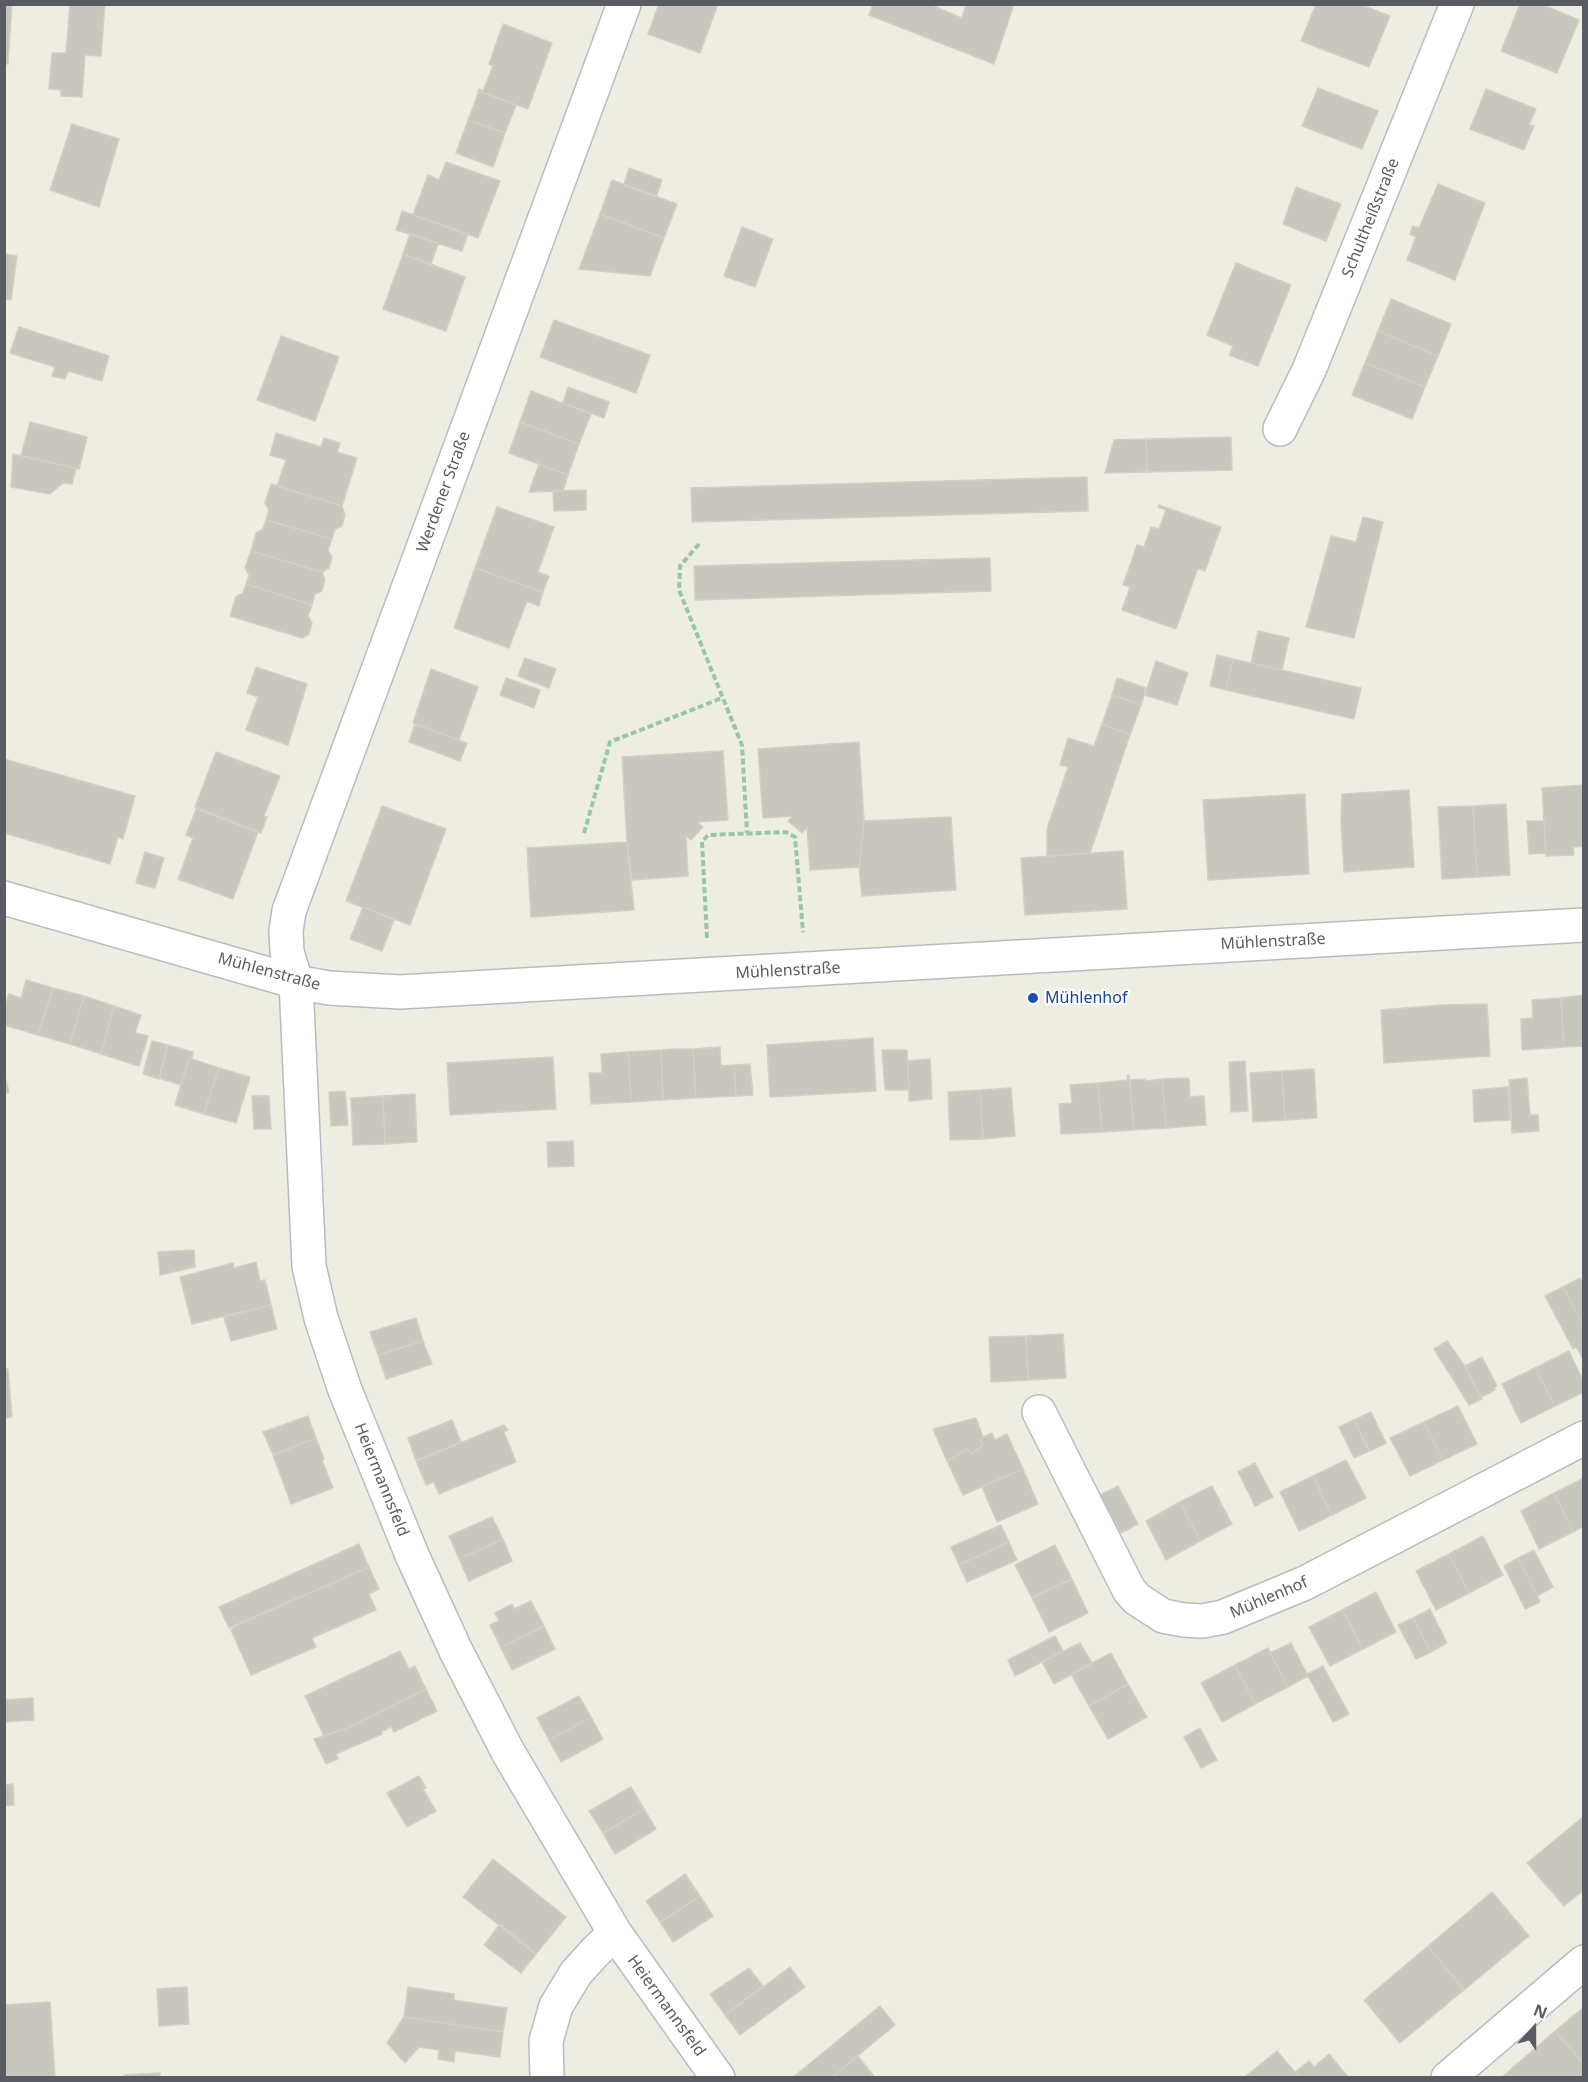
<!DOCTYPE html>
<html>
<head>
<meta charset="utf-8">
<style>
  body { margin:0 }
  #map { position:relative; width:1588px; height:2082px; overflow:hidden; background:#edede2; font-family:"Noto Sans",sans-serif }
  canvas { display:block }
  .frame { position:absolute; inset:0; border:6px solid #5a5c63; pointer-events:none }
  .north { position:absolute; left:1504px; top:1998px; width:60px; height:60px; -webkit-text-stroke:4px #fff; paint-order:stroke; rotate:21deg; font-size:16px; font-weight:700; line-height:24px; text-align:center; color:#5a5c63 }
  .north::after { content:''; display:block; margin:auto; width:21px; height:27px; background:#5a5c63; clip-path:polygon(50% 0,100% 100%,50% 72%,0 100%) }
</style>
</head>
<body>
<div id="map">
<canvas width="1588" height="2082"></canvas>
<div class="frame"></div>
<div class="north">N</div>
</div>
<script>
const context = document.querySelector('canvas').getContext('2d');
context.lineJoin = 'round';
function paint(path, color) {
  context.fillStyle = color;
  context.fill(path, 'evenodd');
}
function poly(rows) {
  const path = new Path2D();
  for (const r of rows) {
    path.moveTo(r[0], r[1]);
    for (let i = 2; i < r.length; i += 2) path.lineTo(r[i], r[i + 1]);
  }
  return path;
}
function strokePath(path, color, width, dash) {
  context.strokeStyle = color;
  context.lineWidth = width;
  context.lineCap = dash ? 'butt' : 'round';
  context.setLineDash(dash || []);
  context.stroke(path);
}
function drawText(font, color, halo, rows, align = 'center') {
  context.font = font + ' "Noto Sans",sans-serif';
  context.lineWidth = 4.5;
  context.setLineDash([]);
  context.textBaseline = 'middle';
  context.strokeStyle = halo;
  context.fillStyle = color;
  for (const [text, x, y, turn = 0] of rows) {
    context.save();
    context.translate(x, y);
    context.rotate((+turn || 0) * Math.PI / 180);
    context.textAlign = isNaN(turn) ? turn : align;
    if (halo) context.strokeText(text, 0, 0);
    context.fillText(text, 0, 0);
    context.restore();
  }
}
const building = poly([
  [4,4,12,4,8,64,4,63,4,4],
  [70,4,105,4,101,56,85,55,82,97,61,96,61,90,49,89,52,53,66,53,70,4],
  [659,4,718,4,700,53,648,34,659,4],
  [873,4,929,4,962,18,966,4,1014,4,994,64,869,15,873,4],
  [1316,4,1359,4,1390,16,1369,67,1301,41,1316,4],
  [1520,4,1541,4,1579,20,1557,73,1501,51,1520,4],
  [503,24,552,43,528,109,478,91,479,89,483,91,493,66,489,64,503,24],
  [1318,88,1378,111,1362,149,1302,126,1318,88],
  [1486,89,1536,109,1529,125,1534,126,1524,150,1470,129,1486,89],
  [479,91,516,105,505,133,468,120,479,91],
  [468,120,505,133,493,167,456,153,468,120],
  [72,124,119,139,99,207,50,190,72,124],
  [446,162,500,181,478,238,413,215,428,175,439,180,446,162],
  [629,168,662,180,656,197,624,185,629,168],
  [612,180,677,204,664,238,600,214,612,180],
  [1438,184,1485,203,1455,280,1407,260,1416,237,1410,234,1413,226,1419,228,1438,184],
  [1296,187,1341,204,1326,241,1283,224,1296,187],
  [402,211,468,234,462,251,396,230,402,211],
  [600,214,664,238,650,276,579,269,600,214],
  [742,227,773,239,755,287,724,276,742,227],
  [410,234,438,243,431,265,403,254,410,234],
  [4,254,17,256,11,300,4,299,4,254],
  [403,254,465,277,446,331,383,309,403,254],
  [1236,263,1291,285,1258,366,1229,355,1233,346,1207,335,1236,263],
  [1391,299,1451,324,1438,356,1378,331,1391,299],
  [554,320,650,355,636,393,540,357,554,320],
  [19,327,109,356,102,381,68,371,65,379,52,376,55,367,10,353,19,327],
  [1378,331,1438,356,1425,387,1365,363,1378,331],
  [281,336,339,357,315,421,257,400,281,336],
  [1365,363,1425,387,1412,419,1352,395,1365,363],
  [568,387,609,402,604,418,563,403,568,387],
  [531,391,591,414,579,444,520,422,531,391],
  [30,422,87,437,79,469,21,456,30,422],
  [520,422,579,444,568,475,509,453,520,422],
  [276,433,321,447,324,438,340,443,337,452,357,458,342,506,277,486,286,460,270,455,276,433],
  [1231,437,1232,470,1147,472,1146,439,1231,437],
  [1146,439,1147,472,1105,473,1114,440,1146,439],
  [13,454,76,468,72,484,63,483,50,494,11,487,13,454],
  [539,464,568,475,563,491,529,492,539,464],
  [1087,477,1088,511,692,522,691,488,1087,477],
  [271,484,342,506,345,515,342,526,335,529,332,539,266,520,269,510,265,503,271,484],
  [586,490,586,510,554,511,553,491,586,490],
  [1159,505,1221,527,1205,571,1198,568,1176,629,1122,610,1130,587,1123,585,1137,545,1144,547,1151,527,1159,529,1166,510,1158,507,1159,505],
  [497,507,554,527,538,572,549,576,543,592,475,568,497,507],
  [1363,517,1383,522,1354,638,1306,627,1331,536,1356,542,1363,517],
  [266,520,332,539,328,550,332,557,329,568,322,572,251,551,256,533,263,529,266,520],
  [251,551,322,572,325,580,322,591,315,594,312,605,246,584,249,575,245,568,251,551],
  [990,558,991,591,695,600,694,566,990,558],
  [475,568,543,592,539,606,527,601,509,648,454,628,475,568],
  [246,584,312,605,308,616,312,623,309,634,302,638,230,616,236,597,243,593,246,584],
  [1258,631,1289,638,1282,670,1251,663,1258,631],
  [1217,655,1233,659,1226,690,1210,686,1217,655],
  [525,658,556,669,549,688,518,676,525,658],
  [1233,659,1361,688,1354,719,1226,690,1233,659],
  [1156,661,1188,673,1177,705,1145,695,1156,661],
  [256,667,307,684,288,745,246,730,258,697,247,693,256,667],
  [431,669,478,687,459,740,413,723,431,669],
  [506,678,540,690,534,708,500,695,506,678],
  [1117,678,1146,688,1141,705,1112,695,1117,678],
  [1112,695,1141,705,1130,735,1102,724,1112,695],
  [415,724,467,743,460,761,409,742,415,724],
  [1102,724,1130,735,1090,853,1047,856,1047,829,1068,767,1060,765,1068,738,1094,746,1102,724],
  [859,742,864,821,859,867,810,870,807,827,802,833,788,821,793,816,763,818,758,749,859,742],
  [723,751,728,820,697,822,703,827,691,840,686,836,688,876,632,880,627,842,622,757,723,751],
  [216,752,280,776,264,816,267,817,261,833,195,807,216,752],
  [4,759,135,796,123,839,118,837,110,864,4,833,4,759],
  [1584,785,1584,846,1573,847,1574,855,1546,856,1542,788,1584,785],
  [1409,790,1414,867,1344,872,1341,822,1342,794,1409,790],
  [1305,794,1309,874,1208,880,1203,800,1305,794],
  [1506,804,1510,875,1477,877,1473,806,1506,804],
  [382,806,446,829,410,925,346,901,382,806],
  [1473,806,1477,877,1442,879,1438,807,1473,806],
  [196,809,258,832,233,899,178,879,193,838,186,835,196,809],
  [951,817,956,890,862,896,859,867,864,821,951,817],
  [1527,821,1544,821,1546,853,1529,854,1527,821],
  [627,842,634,910,531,917,527,848,627,842],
  [1123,851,1127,909,1025,915,1021,858,1123,851],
  [145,852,164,858,155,888,136,883,145,852],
  [363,907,394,920,382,951,350,939,363,907],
  [26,980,53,988,38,1035,4,1025,4,1009,9,994,21,998,26,980],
  [53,988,84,996,70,1044,38,1035,53,988],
  [1584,995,1584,1046,1564,1047,1561,998,1584,995],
  [84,996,114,1006,101,1054,70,1044,84,996],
  [1561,998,1564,1047,1522,1050,1521,1019,1533,1018,1532,1000,1561,998],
  [1487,1004,1490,1056,1384,1063,1381,1010,1442,1005,1487,1004],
  [114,1006,141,1015,135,1033,148,1036,139,1066,101,1054,114,1006],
  [873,1038,876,1091,770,1097,767,1045,873,1038],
  [152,1041,168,1045,159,1079,143,1074,152,1041],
  [168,1045,193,1052,192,1059,189,1058,181,1085,159,1078,168,1045],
  [720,1047,721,1066,734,1065,736,1096,696,1098,693,1049,720,1047],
  [676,1049,693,1049,696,1098,663,1100,661,1050,676,1049],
  [661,1050,663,1100,631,1102,628,1052,661,1050],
  [882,1050,907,1050,909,1090,885,1090,882,1050],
  [628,1052,631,1102,591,1104,589,1073,602,1073,601,1054,628,1052],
  [553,1057,556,1109,450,1115,447,1063,553,1057],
  [189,1058,219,1068,204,1114,175,1105,189,1058],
  [930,1059,932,1099,909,1101,908,1061,930,1059],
  [1245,1061,1248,1111,1231,1112,1229,1062,1245,1061],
  [750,1064,753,1095,736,1096,734,1065,750,1064],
  [219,1068,250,1077,236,1123,204,1114,219,1068],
  [1314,1069,1317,1118,1285,1120,1282,1071,1314,1069],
  [1282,1071,1285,1120,1253,1122,1250,1073,1282,1071],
  [4,1073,9,1092,4,1094,4,1073],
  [1127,1075,1129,1075,1134,1130,1102,1132,1098,1083,1128,1080,1127,1075],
  [1189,1078,1190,1097,1204,1096,1206,1125,1166,1128,1162,1079,1189,1078],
  [1527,1078,1530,1115,1538,1115,1539,1131,1512,1133,1509,1080,1527,1078],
  [1145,1079,1145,1081,1162,1079,1166,1128,1134,1130,1130,1080,1145,1079],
  [1098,1083,1102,1132,1061,1134,1059,1104,1072,1103,1070,1085,1098,1083],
  [1508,1087,1510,1120,1474,1122,1473,1090,1508,1087],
  [1011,1088,1015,1136,983,1139,980,1090,1011,1088],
  [980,1090,983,1139,950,1140,948,1092,980,1090],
  [345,1091,348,1125,331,1126,329,1092,345,1091],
  [415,1094,417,1142,385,1144,383,1096,415,1094],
  [252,1096,269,1096,271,1129,254,1129,252,1096],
  [383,1096,385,1144,353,1145,351,1098,383,1096],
  [573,1141,574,1166,548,1167,547,1142,573,1141],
  [194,1250,195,1267,160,1275,158,1252,194,1250],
  [256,1262,260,1281,265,1280,271,1305,192,1324,180,1277,233,1263,234,1268,256,1262],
  [1580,1278,1584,1285,1584,1327,1563,1287,1580,1278],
  [1563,1287,1584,1327,1584,1356,1582,1357,1576,1347,1573,1349,1545,1296,1563,1287],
  [271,1305,277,1329,231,1341,224,1317,271,1305],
  [416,1318,423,1341,378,1355,370,1332,416,1318],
  [1063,1334,1066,1378,1028,1380,1026,1336,1063,1334],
  [1026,1336,1028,1380,991,1382,989,1337,1026,1336],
  [423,1341,432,1364,386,1379,378,1355,423,1341],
  [1447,1341,1465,1366,1482,1399,1469,1405,1434,1349,1447,1341],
  [1569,1351,1584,1383,1584,1392,1555,1406,1535,1368,1569,1351],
  [1482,1357,1497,1386,1494,1388,1495,1390,1481,1397,1465,1366,1482,1357],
  [1535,1368,1555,1406,1521,1423,1502,1384,1535,1368],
  [4,1369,8,1369,12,1417,4,1418,4,1369],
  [1458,1406,1477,1444,1443,1460,1424,1422,1458,1406],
  [1371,1412,1386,1443,1370,1451,1354,1420,1371,1412],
  [308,1416,316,1438,273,1455,263,1432,308,1416],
  [976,1418,983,1437,980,1440,983,1446,972,1453,967,1449,947,1461,933,1429,976,1418],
  [452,1420,461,1442,416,1461,408,1438,452,1420],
  [1354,1420,1369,1451,1354,1458,1339,1427,1354,1420],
  [1424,1422,1443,1460,1410,1476,1390,1438,1424,1422],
  [504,1425,508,1430,504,1432,516,1462,439,1494,434,1482,426,1485,416,1461,504,1425],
  [992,1433,995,1440,1007,1434,1023,1469,963,1495,947,1461,967,1449,972,1453,983,1446,980,1440,983,1437,992,1433],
  [316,1438,324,1459,322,1460,333,1488,291,1504,273,1455,316,1438],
  [1346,1460,1366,1498,1332,1515,1313,1476,1346,1460],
  [1255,1463,1273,1497,1255,1506,1238,1472,1255,1463],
  [1023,1469,1038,1504,997,1522,982,1487,1023,1469],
  [1313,1476,1332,1515,1299,1531,1280,1492,1313,1476],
  [1584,1478,1584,1526,1573,1532,1554,1493,1584,1478],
  [1118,1486,1138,1524,1121,1533,1100,1495,1118,1486],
  [1212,1486,1232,1524,1200,1541,1180,1502,1212,1486],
  [1554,1493,1573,1532,1539,1549,1521,1511,1554,1493],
  [1180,1502,1200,1541,1166,1560,1146,1521,1180,1502],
  [492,1517,503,1539,459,1559,449,1536,492,1517],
  [1001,1525,1009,1542,959,1565,951,1547,1001,1525],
  [1483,1536,1503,1575,1469,1593,1449,1554,1483,1536],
  [503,1539,512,1561,469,1581,459,1559,503,1539],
  [1009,1542,1017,1560,967,1582,959,1565,1009,1542],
  [359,1544,369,1567,229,1628,219,1607,359,1544],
  [1055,1545,1072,1579,1032,1598,1015,1565,1055,1545],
  [1534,1550,1553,1587,1537,1596,1518,1558,1534,1550],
  [1449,1554,1469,1593,1436,1610,1416,1571,1449,1554],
  [1518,1558,1540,1602,1525,1609,1504,1566,1518,1558],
  [369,1567,379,1589,369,1594,376,1610,312,1638,316,1647,251,1675,231,1630,237,1625,369,1567],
  [1072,1579,1088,1613,1049,1632,1032,1598,1072,1579],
  [1376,1592,1396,1632,1363,1649,1342,1610,1376,1592],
  [531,1601,544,1626,501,1648,490,1625,499,1621,495,1613,512,1604,514,1609,531,1601],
  [1430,1609,1447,1643,1431,1652,1413,1618,1430,1609],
  [1342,1610,1363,1649,1330,1666,1309,1627,1342,1610],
  [1413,1618,1431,1652,1416,1659,1398,1625,1413,1618],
  [544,1626,555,1649,512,1670,501,1648,544,1626],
  [1055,1636,1063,1651,1015,1676,1008,1660,1055,1636],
  [1080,1643,1092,1663,1054,1684,1042,1662,1080,1643],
  [1291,1643,1308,1676,1288,1687,1270,1653,1291,1643],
  [1268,1648,1288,1687,1255,1704,1235,1665,1268,1648],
  [400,1651,409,1669,415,1666,426,1689,347,1728,324,1736,305,1696,400,1651],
  [1111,1653,1128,1684,1089,1706,1071,1674,1111,1653],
  [1235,1665,1255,1704,1222,1722,1201,1683,1235,1665],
  [1323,1666,1349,1714,1333,1722,1307,1674,1323,1666],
  [1128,1684,1147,1717,1108,1739,1089,1706,1128,1684],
  [426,1689,437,1711,394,1732,391,1727,381,1732,382,1734,336,1754,338,1759,326,1764,314,1739,347,1728,426,1689],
  [579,1696,591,1717,549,1740,537,1718,579,1696],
  [33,1698,34,1720,4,1722,4,1700,33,1698],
  [591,1717,603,1739,561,1762,549,1740,591,1717],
  [1200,1728,1217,1760,1201,1768,1184,1737,1200,1728],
  [419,1776,426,1788,423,1789,436,1811,407,1827,387,1793,419,1776],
  [13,1784,14,1805,4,1806,4,1785,13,1784],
  [631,1787,644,1809,603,1833,589,1811,631,1787],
  [644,1809,656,1829,615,1854,603,1833,644,1809],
  [1584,1816,1584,1890,1564,1906,1527,1863,1584,1816],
  [493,1859,566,1917,536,1954,463,1897,493,1859],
  [685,1874,700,1896,660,1922,646,1901,685,1874],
  [1492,1892,1529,1936,1464,1990,1428,1946,1492,1892],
  [700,1896,713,1916,673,1942,660,1922,700,1896],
  [500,1924,536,1954,521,1973,484,1945,500,1924],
  [1428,1946,1464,1990,1400,2043,1364,2000,1428,1946],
  [790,1967,805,1987,740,2035,725,2015,790,1967],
  [749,1968,763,1986,725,2015,710,1994,749,1968],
  [187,1987,189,2024,159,2026,157,1989,187,1987],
  [408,1987,454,1994,454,2000,460,2001,507,2008,503,2032,404,2017,408,1987],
  [50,2002,55,2078,4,2078,4,2005,50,2002],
  [880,2006,895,2025,831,2078,792,2078,880,2006],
  [1584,2007,1584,2064,1555,2031,1584,2007],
  [404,2017,503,2032,500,2057,455,2051,454,2062,438,2059,439,2050,419,2047,405,2063,387,2043,404,2017],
  [1555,2031,1584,2064,1584,2078,1501,2078,1555,2031],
  [1277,2051,1300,2078,1247,2078,1246,2076,1277,2051],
  [1329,2054,1349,2078,1300,2078,1295,2072,1309,2061,1314,2067,1329,2054],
  [858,2056,873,2075,870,2078,831,2078,858,2056],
  [160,2073,160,2078,124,2078,124,2075,160,2073]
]);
const path = poly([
  [699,544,680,566,679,590,742,745,747,833],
  [584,833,610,742,722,698],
  [707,938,702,842,708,835,786,832,795,837,803,932]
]);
const street = poly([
  [624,4,289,911,286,931,287,952,296,982,309,1266,321,1318,345,1390,412,1555,456,1651,508,1752,615,1933,718,2078],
  [1280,429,1309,370,1457,4],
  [4,898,296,982,329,988,400,992,1584,925],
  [1039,1412,1129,1590,1137,1599,1163,1616,1184,1620,1203,1621,1223,1617,1305,1583,1584,1438],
  [547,2078,546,2041,556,2006,576,1973,596,1951,615,1933],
  [1448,2078,1584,1962]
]);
const markers = [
  [1033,998,6,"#1a4fb4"]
];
const streetNames = [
  ["Schultheißstraße",1371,218,-68],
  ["Werdener Straße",444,492,-70],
  ["Mühlenstraße",1273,942,-3],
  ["Mühlenstraße",788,971,-3],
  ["Mühlenstraße",269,972,15],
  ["Heiermannsfeld",381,1480,68],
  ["Mühlenhof",1269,1598,-23],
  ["Heiermannsfeld",666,2006,54]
];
const transitNames = [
  ["Mühlenhof",1045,998]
];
paint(building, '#c8c7bf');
strokePath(building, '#d2d0c0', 1.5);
strokePath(street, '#babbc1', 36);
strokePath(path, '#97c6ad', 4, [6, 3]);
strokePath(street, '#fff', 33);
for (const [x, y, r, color] of markers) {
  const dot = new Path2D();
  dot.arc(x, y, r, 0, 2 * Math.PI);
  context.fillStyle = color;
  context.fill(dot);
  strokePath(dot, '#fff', 2);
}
drawText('16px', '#5a5c63', '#fff', streetNames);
drawText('16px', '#164399', '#fff', transitNames, 'left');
</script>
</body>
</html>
